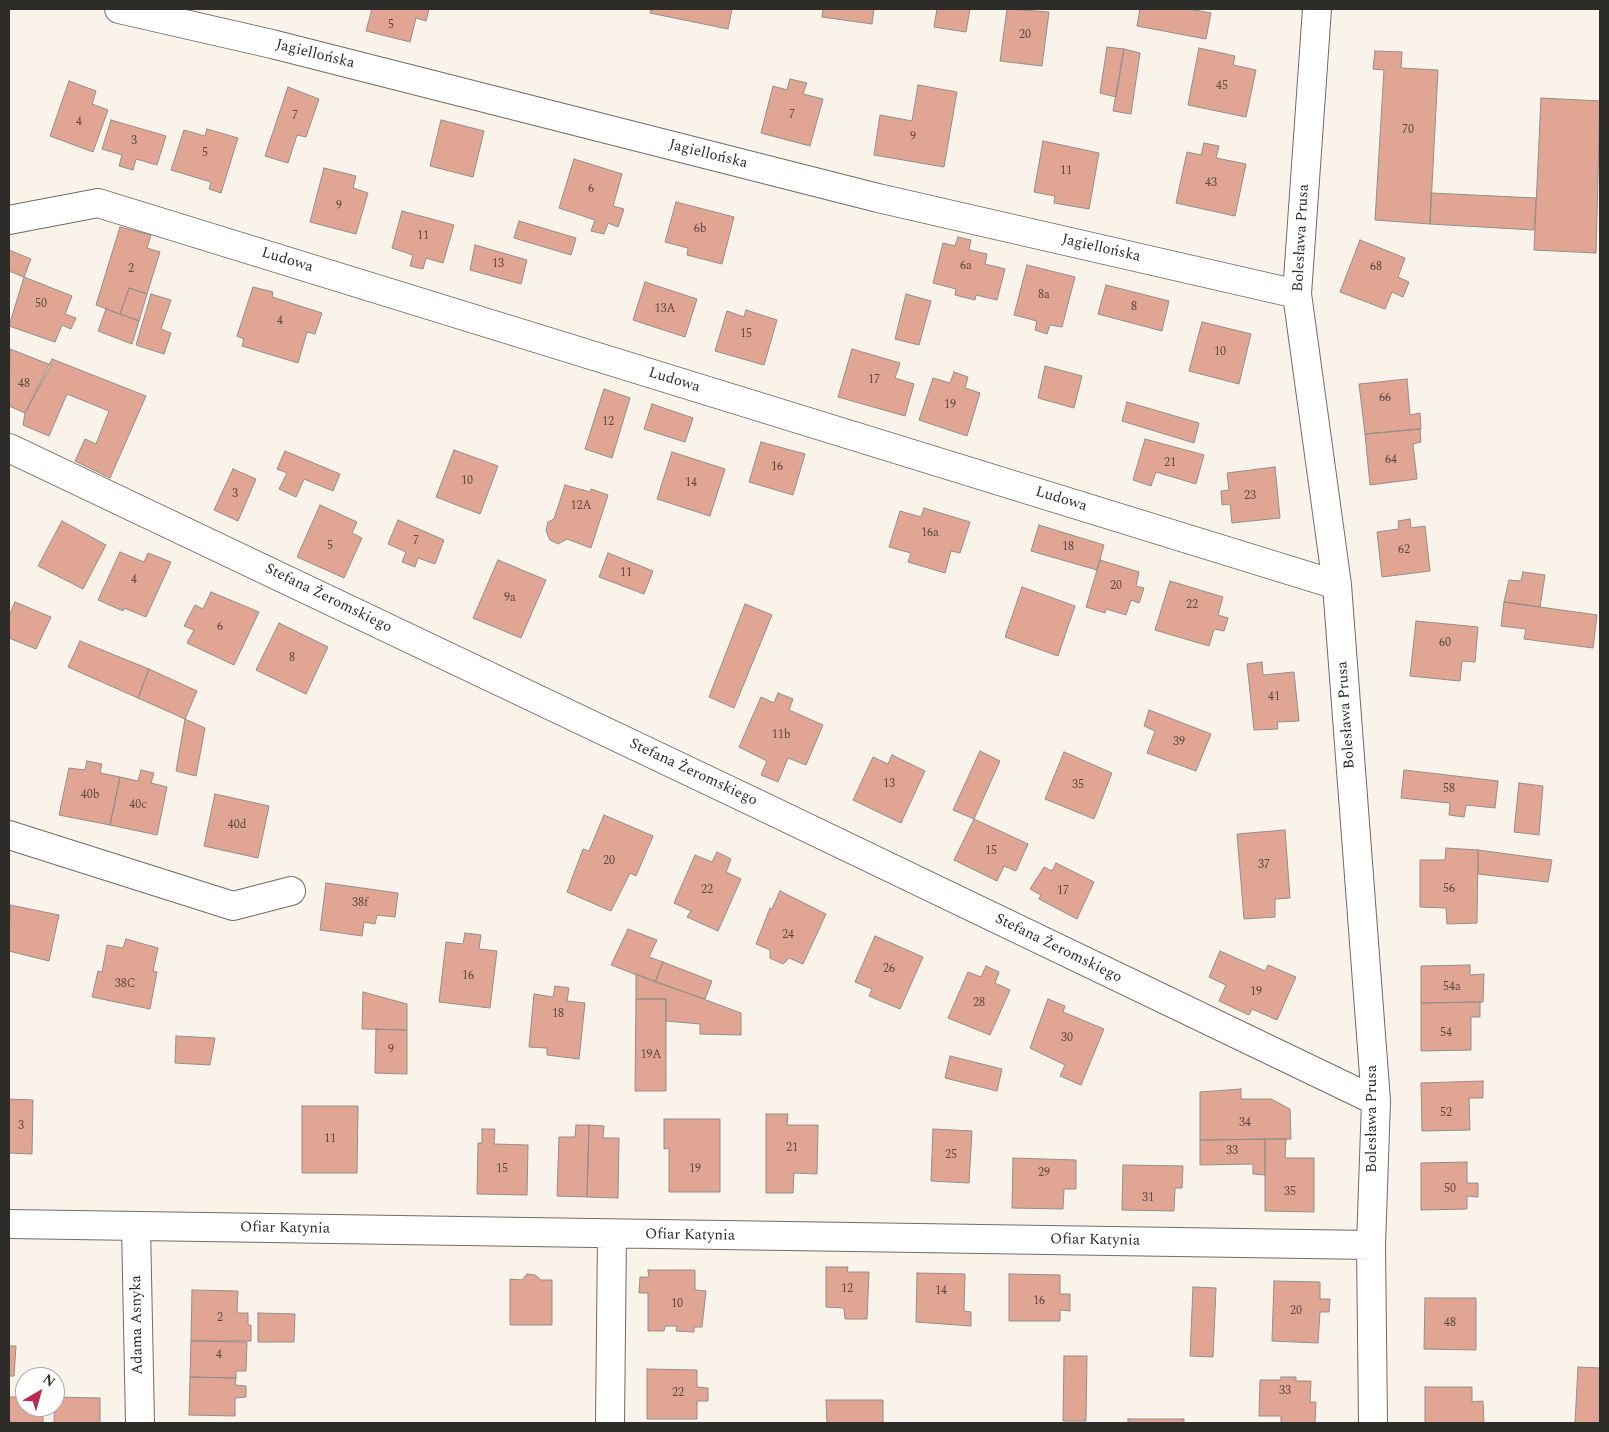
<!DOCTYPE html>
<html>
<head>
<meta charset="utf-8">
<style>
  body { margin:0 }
  #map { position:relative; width:1609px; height:1432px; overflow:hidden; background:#f9f3ea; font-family:Spectral,serif }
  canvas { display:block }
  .frame { position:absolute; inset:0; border:10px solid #2e2c28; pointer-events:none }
  .north { position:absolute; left:15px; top:1367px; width:50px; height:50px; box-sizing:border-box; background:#fff; border:1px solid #ababa9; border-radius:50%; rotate:38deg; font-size:14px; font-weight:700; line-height:20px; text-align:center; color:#2e2c28 }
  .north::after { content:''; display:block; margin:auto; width:18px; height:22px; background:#bb2b51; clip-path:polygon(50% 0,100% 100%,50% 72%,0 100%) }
</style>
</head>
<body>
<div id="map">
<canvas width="1609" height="1432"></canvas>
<div class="frame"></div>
<div class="north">N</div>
</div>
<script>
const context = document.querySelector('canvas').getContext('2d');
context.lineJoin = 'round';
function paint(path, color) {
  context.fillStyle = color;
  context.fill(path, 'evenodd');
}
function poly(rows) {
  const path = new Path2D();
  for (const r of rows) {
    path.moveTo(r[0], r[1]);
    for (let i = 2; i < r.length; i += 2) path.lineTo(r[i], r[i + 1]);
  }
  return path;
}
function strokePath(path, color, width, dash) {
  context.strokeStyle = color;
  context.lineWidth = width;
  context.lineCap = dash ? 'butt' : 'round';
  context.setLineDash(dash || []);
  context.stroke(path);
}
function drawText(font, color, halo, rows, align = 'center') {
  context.font = font + ' Spectral,serif';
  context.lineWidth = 4;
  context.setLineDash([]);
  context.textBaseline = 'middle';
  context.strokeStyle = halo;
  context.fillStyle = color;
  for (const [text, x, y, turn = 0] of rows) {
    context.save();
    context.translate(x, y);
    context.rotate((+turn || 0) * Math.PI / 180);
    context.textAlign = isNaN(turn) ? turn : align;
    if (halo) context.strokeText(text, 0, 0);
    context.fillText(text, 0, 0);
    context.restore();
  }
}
const building = poly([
  [372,9,429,9,426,21,416,18,410,42,366,31,372,9],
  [651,9,732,9,728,29,650,13,651,9],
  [823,9,874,9,872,24,822,17,823,9],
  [937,9,970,9,966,32,934,27,937,9],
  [1007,9,1049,12,1042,66,1000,61,1007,9],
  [1140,9,1189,9,1211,13,1206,39,1137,26,1140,9],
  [1107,47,1124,49,1116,97,1100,93,1107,47],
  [1199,48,1235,56,1233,65,1256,70,1246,117,1188,105,1199,48],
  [1124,49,1140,53,1131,114,1113,111,1124,49],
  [1375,51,1402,52,1401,68,1438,70,1430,224,1375,220,1384,70,1373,69,1375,51],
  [790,79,807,83,803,94,823,99,810,146,761,133,773,86,787,90,790,79],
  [69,81,96,91,92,104,108,110,93,152,50,136,69,81],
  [918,85,957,92,944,167,874,155,880,115,912,121,918,85],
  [288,87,319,99,306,137,297,135,288,163,265,156,288,87],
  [1541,98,1600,101,1596,253,1534,250,1541,98],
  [111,120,166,136,157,165,136,159,133,170,119,166,122,155,102,149,111,120],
  [441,120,484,131,473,177,430,166,441,120],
  [207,129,238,138,221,193,209,189,211,182,171,170,184,130,205,136,207,129],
  [1043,141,1099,153,1089,209,1054,203,1055,196,1034,192,1043,141],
  [1204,143,1219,146,1216,158,1246,164,1235,216,1176,203,1187,152,1201,155,1204,143],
  [574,159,622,174,613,206,624,209,618,227,608,223,604,234,591,231,595,220,559,208,574,159],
  [324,168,356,176,353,188,368,193,356,234,310,222,324,168],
  [1431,193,1536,198,1534,230,1430,224,1431,193],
  [676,202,734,217,722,264,687,255,688,248,665,242,676,202],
  [402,211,454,225,443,263,426,258,423,269,410,266,413,255,392,248,402,211],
  [519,221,576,238,571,255,514,238,519,221],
  [120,227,151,235,147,248,160,252,147,294,129,288,120,314,96,305,120,227],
  [958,237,971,240,969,250,987,254,985,264,1005,269,997,300,976,295,975,300,955,295,956,289,933,283,943,243,955,246,958,237],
  [1360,240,1405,258,1398,277,1409,282,1403,297,1392,292,1385,309,1340,292,1360,240],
  [475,245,527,260,521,284,470,270,475,245],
  [9,250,31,259,24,277,9,271,9,250],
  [1027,265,1075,277,1062,327,1050,325,1047,334,1035,330,1037,321,1014,315,1027,265],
  [24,277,72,296,65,314,76,318,71,329,62,325,55,342,9,326,24,277],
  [645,282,697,299,685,337,633,320,645,282],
  [1106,285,1169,301,1162,331,1098,314,1106,285],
  [253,287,273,292,272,297,322,313,315,334,307,332,298,363,242,346,244,339,237,336,253,287],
  [129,288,147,294,139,321,120,314,129,288],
  [151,294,171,300,161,329,171,333,164,354,136,345,151,294],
  [906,294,931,301,919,345,895,339,906,294],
  [106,309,139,321,132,344,98,331,106,309],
  [746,310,777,320,764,365,715,351,727,311,744,317,746,310],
  [1202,322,1251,334,1239,384,1189,371,1202,322],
  [10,349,51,365,25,413,9,406,10,349],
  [852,349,900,363,895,378,914,384,905,416,838,397,852,349],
  [52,359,146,396,110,478,75,461,85,439,96,444,109,411,67,394,49,436,23,425,25,413,52,359],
  [1045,366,1082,376,1074,408,1038,398,1045,366],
  [954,372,968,377,965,388,980,393,967,436,919,420,933,378,950,383,954,372],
  [1407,379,1410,415,1420,413,1421,429,1365,434,1359,384,1407,379],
  [604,389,630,398,612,458,585,449,604,389],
  [1127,402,1199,423,1194,443,1122,421,1127,402],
  [652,404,693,418,685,442,644,429,652,404],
  [1420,429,1421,442,1413,444,1417,479,1370,485,1365,434,1420,429],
  [1145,439,1204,455,1196,484,1156,472,1151,486,1133,480,1145,439],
  [761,442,805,454,793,495,749,482,761,442],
  [454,450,498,466,480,514,436,497,454,450],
  [285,451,340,474,333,491,304,479,296,497,279,489,287,473,277,469,285,451],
  [672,452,725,469,710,516,657,499,672,452],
  [1275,467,1280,518,1232,523,1230,504,1222,505,1221,491,1229,490,1227,473,1275,467],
  [233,469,256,479,238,521,214,510,233,469],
  [565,485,590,492,591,489,608,495,591,548,567,539,558,544,550,540,546,531,548,522,554,519,565,485],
  [320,505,357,522,352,533,362,538,344,578,297,557,320,505],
  [924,508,970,522,960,553,951,551,945,573,908,562,911,553,889,547,900,511,921,517,924,508],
  [1410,519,1411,528,1425,526,1430,571,1382,577,1377,532,1399,529,1398,521,1410,519],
  [398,520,444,540,435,564,418,558,415,567,402,562,406,552,388,544,398,520],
  [62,521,106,545,83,589,38,566,62,521],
  [1039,525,1104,545,1097,570,1031,551,1039,525],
  [120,552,144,562,148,553,171,562,146,617,124,608,123,611,98,600,120,552],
  [608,553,653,571,644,594,599,577,608,553],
  [498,560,546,580,521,638,473,618,498,560],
  [1100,560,1139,572,1136,586,1144,588,1139,603,1131,600,1126,615,1106,609,1105,613,1086,607,1100,560],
  [1523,572,1545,575,1540,607,1504,602,1509,580,1521,581,1523,572],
  [1170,581,1223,597,1218,615,1228,618,1224,631,1214,629,1209,646,1155,630,1170,581],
  [1022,587,1075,606,1058,656,1005,637,1022,587],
  [211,592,259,612,234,665,187,643,194,630,184,626,195,605,203,609,211,592],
  [15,602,51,617,36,649,9,638,9,616,15,602],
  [1504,602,1597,615,1593,648,1524,639,1526,629,1501,626,1504,602],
  [745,604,772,615,734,708,709,697,745,604],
  [1416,621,1478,627,1475,662,1462,661,1460,681,1410,676,1416,621],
  [279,623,328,647,306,694,256,670,279,623],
  [80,641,149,669,138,698,68,667,80,641],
  [1262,662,1263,675,1294,672,1299,721,1277,722,1278,729,1254,730,1247,664,1262,662],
  [149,669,197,691,185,719,138,698,149,669],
  [778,693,793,699,789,710,823,725,806,765,788,758,778,782,761,775,767,761,739,747,761,697,774,703,778,693],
  [1149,710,1211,734,1196,771,1147,753,1155,731,1144,726,1149,710],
  [185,719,205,728,196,776,176,771,185,719],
  [980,751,1000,761,974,819,953,810,980,751],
  [1064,752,1112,773,1094,819,1045,799,1064,752],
  [892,755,925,771,901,823,853,800,873,757,888,764,892,755],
  [87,761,102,764,100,773,120,777,110,825,59,815,69,768,85,770,87,761],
  [141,770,154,773,151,783,167,787,157,835,110,825,120,777,138,781,141,770],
  [1404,770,1498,781,1495,808,1466,805,1464,817,1449,815,1450,803,1401,798,1404,770],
  [1519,783,1543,786,1539,835,1514,832,1519,783],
  [215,794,269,806,258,858,204,846,215,794],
  [604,815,653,836,636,876,630,873,611,911,567,892,583,849,589,851,604,815],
  [974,819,1028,844,1016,871,1004,866,997,881,954,860,974,819],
  [1285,830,1290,898,1275,899,1275,917,1244,919,1237,834,1285,830],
  [1446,848,1478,850,1477,923,1447,924,1446,908,1420,907,1420,860,1445,860,1446,848],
  [1478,850,1552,860,1548,882,1478,874,1478,850],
  [717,852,731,859,726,872,741,879,718,931,687,917,691,911,674,903,695,855,712,862,717,852],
  [1056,863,1094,882,1077,919,1039,899,1041,895,1030,889,1044,867,1052,871,1056,863],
  [326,883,398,893,395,917,377,915,375,924,364,922,362,936,320,930,326,883],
  [780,891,826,914,803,964,789,958,783,964,770,958,770,950,756,944,770,908,772,909,780,891],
  [10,905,59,915,49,961,9,951,10,905],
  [628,929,657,940,649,957,663,962,655,982,611,965,628,929],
  [465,933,481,935,479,949,497,951,490,1008,439,1002,446,942,463,944,465,933],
  [875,936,923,957,900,1009,869,996,872,989,855,982,875,936],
  [126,939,158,948,153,971,157,972,150,1009,92,997,98,971,102,972,107,945,123,948,126,939],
  [1220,951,1265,971,1268,965,1296,977,1277,1020,1252,1009,1249,1015,1219,1001,1226,985,1209,977,1220,951],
  [663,962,712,981,705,999,655,982,663,962],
  [1470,965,1470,975,1484,974,1483,1002,1421,1003,1421,966,1470,965],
  [986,966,999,972,995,983,1010,990,990,1035,948,1018,968,972,981,977,986,966],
  [636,974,741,1013,741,1035,700,1034,700,1024,666,1021,666,999,636,999,636,974],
  [555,986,569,988,567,1001,585,1003,579,1059,547,1055,547,1048,529,1047,534,994,553,997,555,986],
  [363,992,407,1004,407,1030,362,1029,363,992],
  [636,999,666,999,666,1091,635,1091,636,999],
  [1048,999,1065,1006,1063,1012,1104,1029,1081,1085,1060,1076,1065,1065,1030,1048,1048,999],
  [1480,1002,1480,1017,1471,1017,1471,1050,1421,1051,1421,1003,1480,1002],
  [376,1029,407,1030,407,1074,375,1073,376,1029],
  [176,1036,215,1038,210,1065,175,1063,176,1036],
  [950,1056,1002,1069,997,1091,945,1078,950,1056],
  [1483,1081,1483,1098,1469,1098,1470,1130,1422,1131,1421,1083,1483,1081],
  [1241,1089,1241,1099,1271,1099,1290,1109,1291,1139,1200,1140,1200,1092,1241,1089],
  [9,1099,33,1100,32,1154,9,1153,9,1099],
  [302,1106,358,1106,357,1173,302,1173,302,1106],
  [766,1114,788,1114,787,1125,818,1125,817,1174,794,1173,793,1193,766,1193,766,1114],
  [664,1119,720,1119,720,1192,669,1192,669,1148,664,1149,664,1119],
  [576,1125,589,1125,587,1197,557,1196,559,1137,575,1137,576,1125],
  [589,1125,604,1126,603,1138,619,1138,618,1198,587,1197,589,1125],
  [482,1129,495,1129,494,1144,528,1145,527,1195,477,1194,478,1143,482,1143,482,1129],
  [933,1129,972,1131,969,1183,931,1181,933,1129],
  [1265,1139,1265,1175,1253,1174,1253,1164,1200,1165,1200,1140,1265,1139],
  [1265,1139,1286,1139,1285,1158,1314,1158,1314,1212,1265,1211,1265,1139],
  [1013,1158,1076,1160,1076,1189,1064,1189,1063,1209,1012,1208,1013,1158],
  [1467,1162,1467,1183,1478,1183,1478,1197,1467,1196,1467,1209,1421,1210,1421,1163,1467,1162],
  [1123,1165,1183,1166,1182,1188,1175,1188,1174,1211,1122,1210,1123,1165],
  [826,1267,848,1267,847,1272,869,1272,867,1319,845,1319,844,1308,826,1307,826,1267],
  [648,1270,695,1270,695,1290,706,1291,702,1327,694,1327,694,1332,676,1331,677,1326,665,1326,664,1331,648,1331,648,1293,639,1293,640,1277,649,1277,648,1270],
  [917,1273,965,1274,964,1311,971,1312,971,1326,916,1322,917,1273],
  [527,1274,535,1275,541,1280,552,1280,552,1325,510,1325,510,1279,522,1280,527,1274],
  [1009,1274,1060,1275,1060,1294,1070,1294,1070,1311,1060,1310,1060,1321,1009,1321,1009,1274],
  [1274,1281,1320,1282,1320,1299,1330,1299,1329,1312,1320,1312,1318,1343,1272,1341,1274,1281],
  [1193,1287,1216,1288,1213,1357,1190,1356,1193,1287],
  [192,1290,238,1291,237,1313,248,1313,248,1325,251,1325,251,1341,191,1341,192,1290],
  [1425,1298,1476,1298,1476,1350,1424,1349,1425,1298],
  [258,1313,295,1314,294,1342,258,1342,258,1313],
  [191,1341,247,1342,246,1371,236,1371,236,1378,190,1377,191,1341],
  [9,1346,16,1346,14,1376,9,1376,9,1346],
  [1064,1356,1087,1356,1086,1421,1063,1421,1064,1356],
  [1578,1367,1600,1368,1600,1423,1575,1423,1578,1367],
  [647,1369,697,1370,697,1387,708,1388,708,1401,697,1401,697,1419,647,1419,647,1369],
  [190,1377,236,1378,235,1385,246,1386,246,1397,235,1398,235,1416,189,1415,190,1377],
  [1281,1377,1296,1377,1296,1381,1311,1381,1310,1402,1316,1402,1315,1423,1281,1423,1281,1416,1259,1416,1260,1380,1281,1380,1281,1377],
  [1425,1387,1472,1387,1472,1402,1483,1401,1484,1423,1425,1423,1425,1387],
  [9,1397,25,1397,25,1407,43,1407,43,1423,9,1423,9,1397],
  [55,1397,100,1398,100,1423,54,1423,55,1397],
  [826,1400,883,1400,883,1423,827,1423,826,1400],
  [1128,1419,1184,1419,1184,1423,1128,1423,1128,1419]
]);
const minor = poly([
  [119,9,272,44,878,198,1297,294],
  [1317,9,1297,294,1337,585,1376,1101,1371,1245,1373,1423],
  [9,220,98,203,1337,585],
  [9,448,764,807,1376,1101],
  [9,835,233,906,291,891],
  [9,1224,1371,1245],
  [136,1226,140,1423],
  [610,1423,612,1234]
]);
const numberNames = [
  ["5",391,26],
  ["20",1025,36],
  ["45",1222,87],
  ["7",792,116],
  ["7",295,117],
  ["4",79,123],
  ["70",1408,131],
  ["9",913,138],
  ["3",134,142],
  ["5",205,154],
  ["11",1066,172],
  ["43",1211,184],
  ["6",591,190],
  ["9",339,207],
  ["6b",700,230],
  ["11",423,237],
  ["13",498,265],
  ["6a",966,267],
  ["68",1376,268],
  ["2",131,270],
  ["8a",1044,296],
  ["50",41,305],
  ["8",1134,308],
  ["13A",665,310],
  ["4",280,322],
  ["15",746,335],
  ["10",1220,353],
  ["17",874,381],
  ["48",24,385],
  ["66",1385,399],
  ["19",950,406],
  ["12",608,423],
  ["64",1391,461],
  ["21",1170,464],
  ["16",777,468],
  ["10",467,482],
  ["14",691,484],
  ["3",235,495],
  ["23",1250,497],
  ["12A",581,507],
  ["16a",930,534],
  ["7",416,542],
  ["5",330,547],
  ["18",1068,548],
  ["62",1404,551],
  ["11",626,574],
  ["4",134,581],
  ["20",1116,587],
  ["9a",510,599],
  ["22",1192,606],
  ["6",220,628],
  ["60",1445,644],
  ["8",292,659],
  ["41",1274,698],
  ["11b",781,736],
  ["39",1179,743],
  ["13",889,785],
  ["35",1078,786],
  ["58",1449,790],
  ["40b",90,796],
  ["40c",138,806],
  ["40d",237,826],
  ["15",991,852],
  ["20",609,862],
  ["37",1264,866],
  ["56",1449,890],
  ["22",707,891],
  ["17",1063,892],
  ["38f",360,904],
  ["24",788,936],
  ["26",889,970],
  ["16",468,977],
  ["38C",125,985],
  ["54a",1452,988],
  ["19",1256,993],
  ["28",979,1004],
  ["18",558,1015],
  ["54",1446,1034],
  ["30",1067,1039],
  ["9",391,1051],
  ["19A",651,1056],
  ["52",1446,1114],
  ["34",1245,1124],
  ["3",21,1127],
  ["11",330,1140],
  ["21",792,1149],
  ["33",1232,1152],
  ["25",951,1156],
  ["15",502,1170],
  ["19",695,1170],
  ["29",1044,1174],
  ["50",1450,1190],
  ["35",1290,1193],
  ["31",1148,1199],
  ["12",847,1290],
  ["14",941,1292],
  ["16",1039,1302],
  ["10",677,1305],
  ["20",1296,1312],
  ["2",220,1319],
  ["48",1450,1324],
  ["4",219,1356],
  ["33",1285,1392],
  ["22",678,1394]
];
const streetNames = [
  ["Jagiellońska",315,55,14],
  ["Jagiellońska",708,155,14],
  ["Bolesława Prusa",1302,238,-87],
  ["Jagiellońska",1101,249,13],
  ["Ludowa",287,261,17],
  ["Ludowa",674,381,17],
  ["Ludowa",1061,500,17],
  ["Stefana Żeromskiego",328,599,26],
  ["Bolesława Prusa",1347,715,-94],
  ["Stefana Żeromskiego",693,773,25],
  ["Stefana Żeromskiego",1058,949,26],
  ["Bolesława Prusa",1373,1119,-90],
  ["Ofiar Katynia",285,1229,1],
  ["Ofiar Katynia",690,1236,1],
  ["Ofiar Katynia",1095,1241,1],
  ["Adama Asnyka",138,1325,-91]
];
paint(building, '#e1a693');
strokePath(building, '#968c89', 1);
strokePath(minor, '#716c65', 30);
strokePath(minor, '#fff', 28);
drawText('12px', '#5b4a43', null, numberNames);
drawText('15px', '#2e2c28', '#fff', streetNames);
</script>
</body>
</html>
